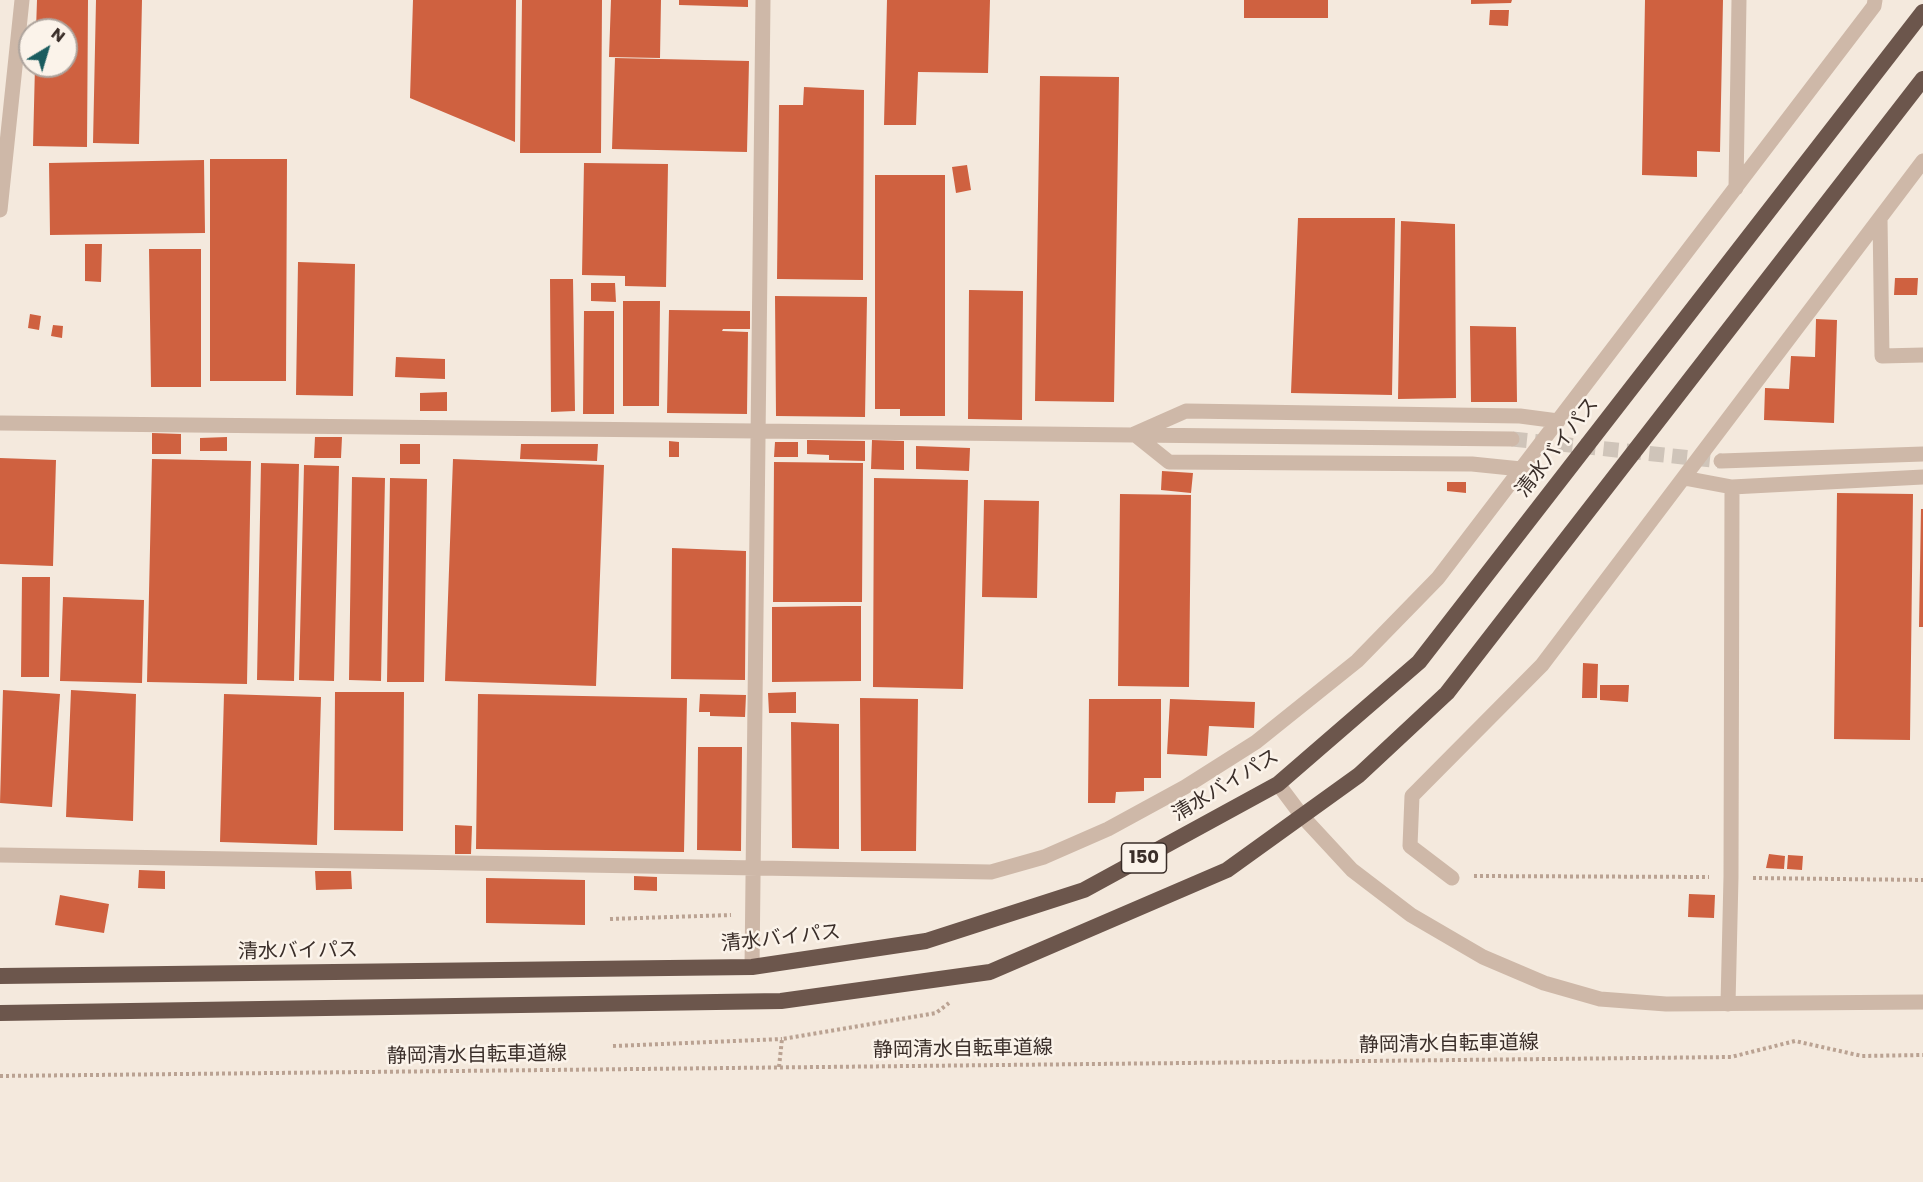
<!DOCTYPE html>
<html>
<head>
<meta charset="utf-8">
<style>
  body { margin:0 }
  #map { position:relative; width:1923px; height:1182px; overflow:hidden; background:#f4e9dd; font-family:Poppins,sans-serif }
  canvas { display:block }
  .north { position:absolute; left:18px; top:18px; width:60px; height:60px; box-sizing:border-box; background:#fbf3ea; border:2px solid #aea49d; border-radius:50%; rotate:38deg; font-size:16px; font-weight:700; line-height:24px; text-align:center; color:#3a2e29 }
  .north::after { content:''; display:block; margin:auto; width:21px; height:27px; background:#1a5c5f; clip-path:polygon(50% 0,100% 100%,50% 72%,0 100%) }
</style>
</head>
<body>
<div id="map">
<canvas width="1923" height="1182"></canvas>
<div class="north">N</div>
</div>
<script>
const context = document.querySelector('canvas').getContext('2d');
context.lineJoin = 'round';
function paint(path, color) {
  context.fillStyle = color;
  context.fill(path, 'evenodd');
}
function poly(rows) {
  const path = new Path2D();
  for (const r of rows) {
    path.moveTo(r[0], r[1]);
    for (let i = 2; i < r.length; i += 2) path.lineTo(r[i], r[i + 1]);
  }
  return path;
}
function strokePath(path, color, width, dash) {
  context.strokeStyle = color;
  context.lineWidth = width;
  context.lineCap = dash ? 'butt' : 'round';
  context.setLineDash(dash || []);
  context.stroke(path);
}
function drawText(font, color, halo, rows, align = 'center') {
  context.font = font + ' Poppins,"Noto Sans JP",sans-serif';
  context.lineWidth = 5;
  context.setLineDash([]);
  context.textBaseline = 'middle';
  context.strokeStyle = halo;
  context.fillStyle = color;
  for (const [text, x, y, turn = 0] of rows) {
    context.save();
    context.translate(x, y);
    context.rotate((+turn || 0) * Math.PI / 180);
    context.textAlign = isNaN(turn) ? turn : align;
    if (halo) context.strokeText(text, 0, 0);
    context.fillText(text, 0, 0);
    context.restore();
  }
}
const building = poly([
  [37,0,88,0,87,147,33,146,35,66,66,66,66,30,36,30],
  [96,0,142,0,139,144,93,143],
  [413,0,516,0,515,142,410,98],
  [522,0,602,0,601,153,520,153],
  [611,0,661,0,660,58,609,57],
  [679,0,748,0,748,7,679,5],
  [887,0,990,0,988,73,918,72,916,125,884,125],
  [1244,0,1328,0,1328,18,1244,18],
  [1471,0,1512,0,1511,3,1471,4],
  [1645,0,1723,0,1720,152,1697,151,1697,177,1642,175],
  [1490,10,1509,10,1508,26,1489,25],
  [615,58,749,61,747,152,612,149],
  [1040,76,1119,77,1114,402,1035,401],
  [804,87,864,90,863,280,777,279,779,105,803,105],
  [210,159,287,159,286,381,210,381],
  [204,160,205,233,50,235,49,163],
  [584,163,668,164,666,287,625,286,625,276,582,275],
  [967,165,971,190,956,193,952,167],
  [875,175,945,175,945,416,900,416,900,409,875,409],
  [1298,218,1395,218,1392,395,1291,393],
  [1401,221,1455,224,1456,398,1398,399],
  [85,244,102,244,101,282,85,281],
  [149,249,201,249,201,387,151,387],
  [298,262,355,264,353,396,296,395],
  [1895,278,1918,278,1917,295,1894,295],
  [550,279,573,279,575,411,551,412],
  [591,283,615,283,616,302,591,301],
  [969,290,1023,291,1022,420,968,419],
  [775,296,867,297,865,417,776,416],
  [623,301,660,301,659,406,623,406],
  [669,310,750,311,750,329,723,329,722,331,748,332,747,414,667,413],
  [584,311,614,311,614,414,583,414],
  [30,314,41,316,39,330,28,328],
  [1816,319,1837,320,1834,423,1764,420,1765,388,1789,389,1791,356,1815,357],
  [53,325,63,326,62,338,51,336],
  [1470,326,1516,327,1517,402,1471,402],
  [396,357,445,359,445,379,395,377],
  [447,392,447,411,420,411,420,393],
  [152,433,181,434,181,454,152,454],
  [227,437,227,451,200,451,200,438],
  [315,437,342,437,341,458,314,458],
  [807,440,865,441,865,461,829,460,829,455,807,454],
  [872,440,904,441,904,470,871,469],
  [669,441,679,442,679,457,669,457],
  [775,442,798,442,798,457,774,457],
  [400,444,420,444,420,464,400,464],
  [521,444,598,444,597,461,520,459],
  [916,446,970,448,969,471,916,469],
  [0,458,56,460,53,566,0,564],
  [152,459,251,461,247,684,147,682],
  [453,459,604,465,596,686,445,681],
  [774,462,863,463,862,602,773,602],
  [261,463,299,464,294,681,257,680],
  [304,465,339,466,334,681,299,680],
  [1162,471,1193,473,1191,493,1161,490],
  [352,477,385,478,381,681,349,680],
  [390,478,427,479,424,682,387,682],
  [874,478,968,480,963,689,873,687],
  [1447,482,1466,482,1466,493,1447,491],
  [1837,493,1913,494,1910,740,1834,739],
  [1120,494,1191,495,1189,687,1118,686],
  [984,500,1039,501,1037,598,982,597],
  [1921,509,1923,509,1923,627,1919,627],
  [672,548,746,551,745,680,671,679],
  [22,577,50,577,49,677,21,677],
  [63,597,144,600,142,683,60,681],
  [845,606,861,606,861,681,772,682,772,607],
  [1583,663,1598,664,1597,698,1582,698],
  [1600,685,1629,685,1628,702,1600,700],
  [3,690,60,694,52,807,0,803],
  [71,690,136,694,133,821,66,817],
  [335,692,404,692,403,831,334,830],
  [796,692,796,713,769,713,768,693],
  [224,694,321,697,317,845,220,842],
  [478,694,687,698,684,852,476,849],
  [700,694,746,695,745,717,710,716,710,712,699,712],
  [860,698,918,699,916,851,861,851],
  [1089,699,1161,699,1161,778,1144,778,1144,791,1116,792,1115,803,1088,803],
  [1170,699,1255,702,1254,728,1209,726,1207,756,1167,754],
  [791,722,839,724,839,849,792,848],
  [698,747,742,747,741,851,697,850],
  [455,825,472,826,471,854,455,854],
  [1769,854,1785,856,1784,869,1766,868],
  [1788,855,1803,856,1802,870,1787,869],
  [139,870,165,871,165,889,138,888],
  [315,871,351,871,352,889,316,890],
  [634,876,657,877,657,891,634,890],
  [486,878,585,880,585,925,486,923],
  [1689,894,1715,895,1714,918,1688,917],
  [60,895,109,904,104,933,55,925]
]);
const minorTunnel = poly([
  [1512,439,1721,461]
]);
const path = poly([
  [1474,876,1709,877],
  [1753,878,1923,880],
  [610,919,731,915],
  [613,1046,782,1039],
  [779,1067,782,1039,936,1013,949,1003],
  [0,1076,1731,1057,1795,1041,1862,1056,1923,1055]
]);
const minor = poly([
  [1736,188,1739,0],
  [0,210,22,0],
  [1880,218,1882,356,1923,355],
  [0,423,1512,439],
  [1721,461,1923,454],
  [1521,469,1472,464,1169,462,1134,434,1186,411,1520,416,1558,421],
  [1684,478,1732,487],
  [0,855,991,872,1044,857,1108,829,1185,787,1256,742,1357,661,1438,578,1874,6,1875,0],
  [1452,878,1410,846,1412,796,1542,665,1923,161],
  [752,967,763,0],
  [1728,1004,1731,877,1732,487,1923,477]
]);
const tertiary = poly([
  [1278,784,1302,816,1352,870,1411,915,1483,957,1544,983,1600,999,1666,1004,1923,1002]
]);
const trunk = poly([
  [0,976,752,967,926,941,1084,890,1278,784,1419,662,1923,12],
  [0,1013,781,1001,990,972,1227,870,1359,775,1447,693,1923,79]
]);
const shields = [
  [1144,858,45]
];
const shieldNames = [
  ["150",1144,858]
];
const streetNames = [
  ["清水バイパス",1558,448,-52],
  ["清水バイパス",1226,786,-31],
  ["清水バイパス",781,939,-6],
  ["清水バイパス",298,952,-1],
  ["静岡清水自転車道線",1449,1045,-1],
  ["静岡清水自転車道線",963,1050,-1],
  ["静岡清水自転車道線",477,1056,-1]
];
paint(building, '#cf6140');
strokePath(minorTunnel, '#cfc4b9', 15, [15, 8]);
strokePath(path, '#baa292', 4, [3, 3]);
strokePath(minor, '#ceb8a8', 15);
strokePath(tertiary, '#ceb8a8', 15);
strokePath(trunk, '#6c564c', 16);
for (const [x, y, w] of shields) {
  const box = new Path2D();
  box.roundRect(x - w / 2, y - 15, w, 30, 4.5);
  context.fillStyle = '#fbf3ea';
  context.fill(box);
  strokePath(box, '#3a2e29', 1.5);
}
drawText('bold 18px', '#3a2e29', null, shieldNames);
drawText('20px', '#3a2e29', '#fbf3ea', streetNames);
</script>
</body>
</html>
